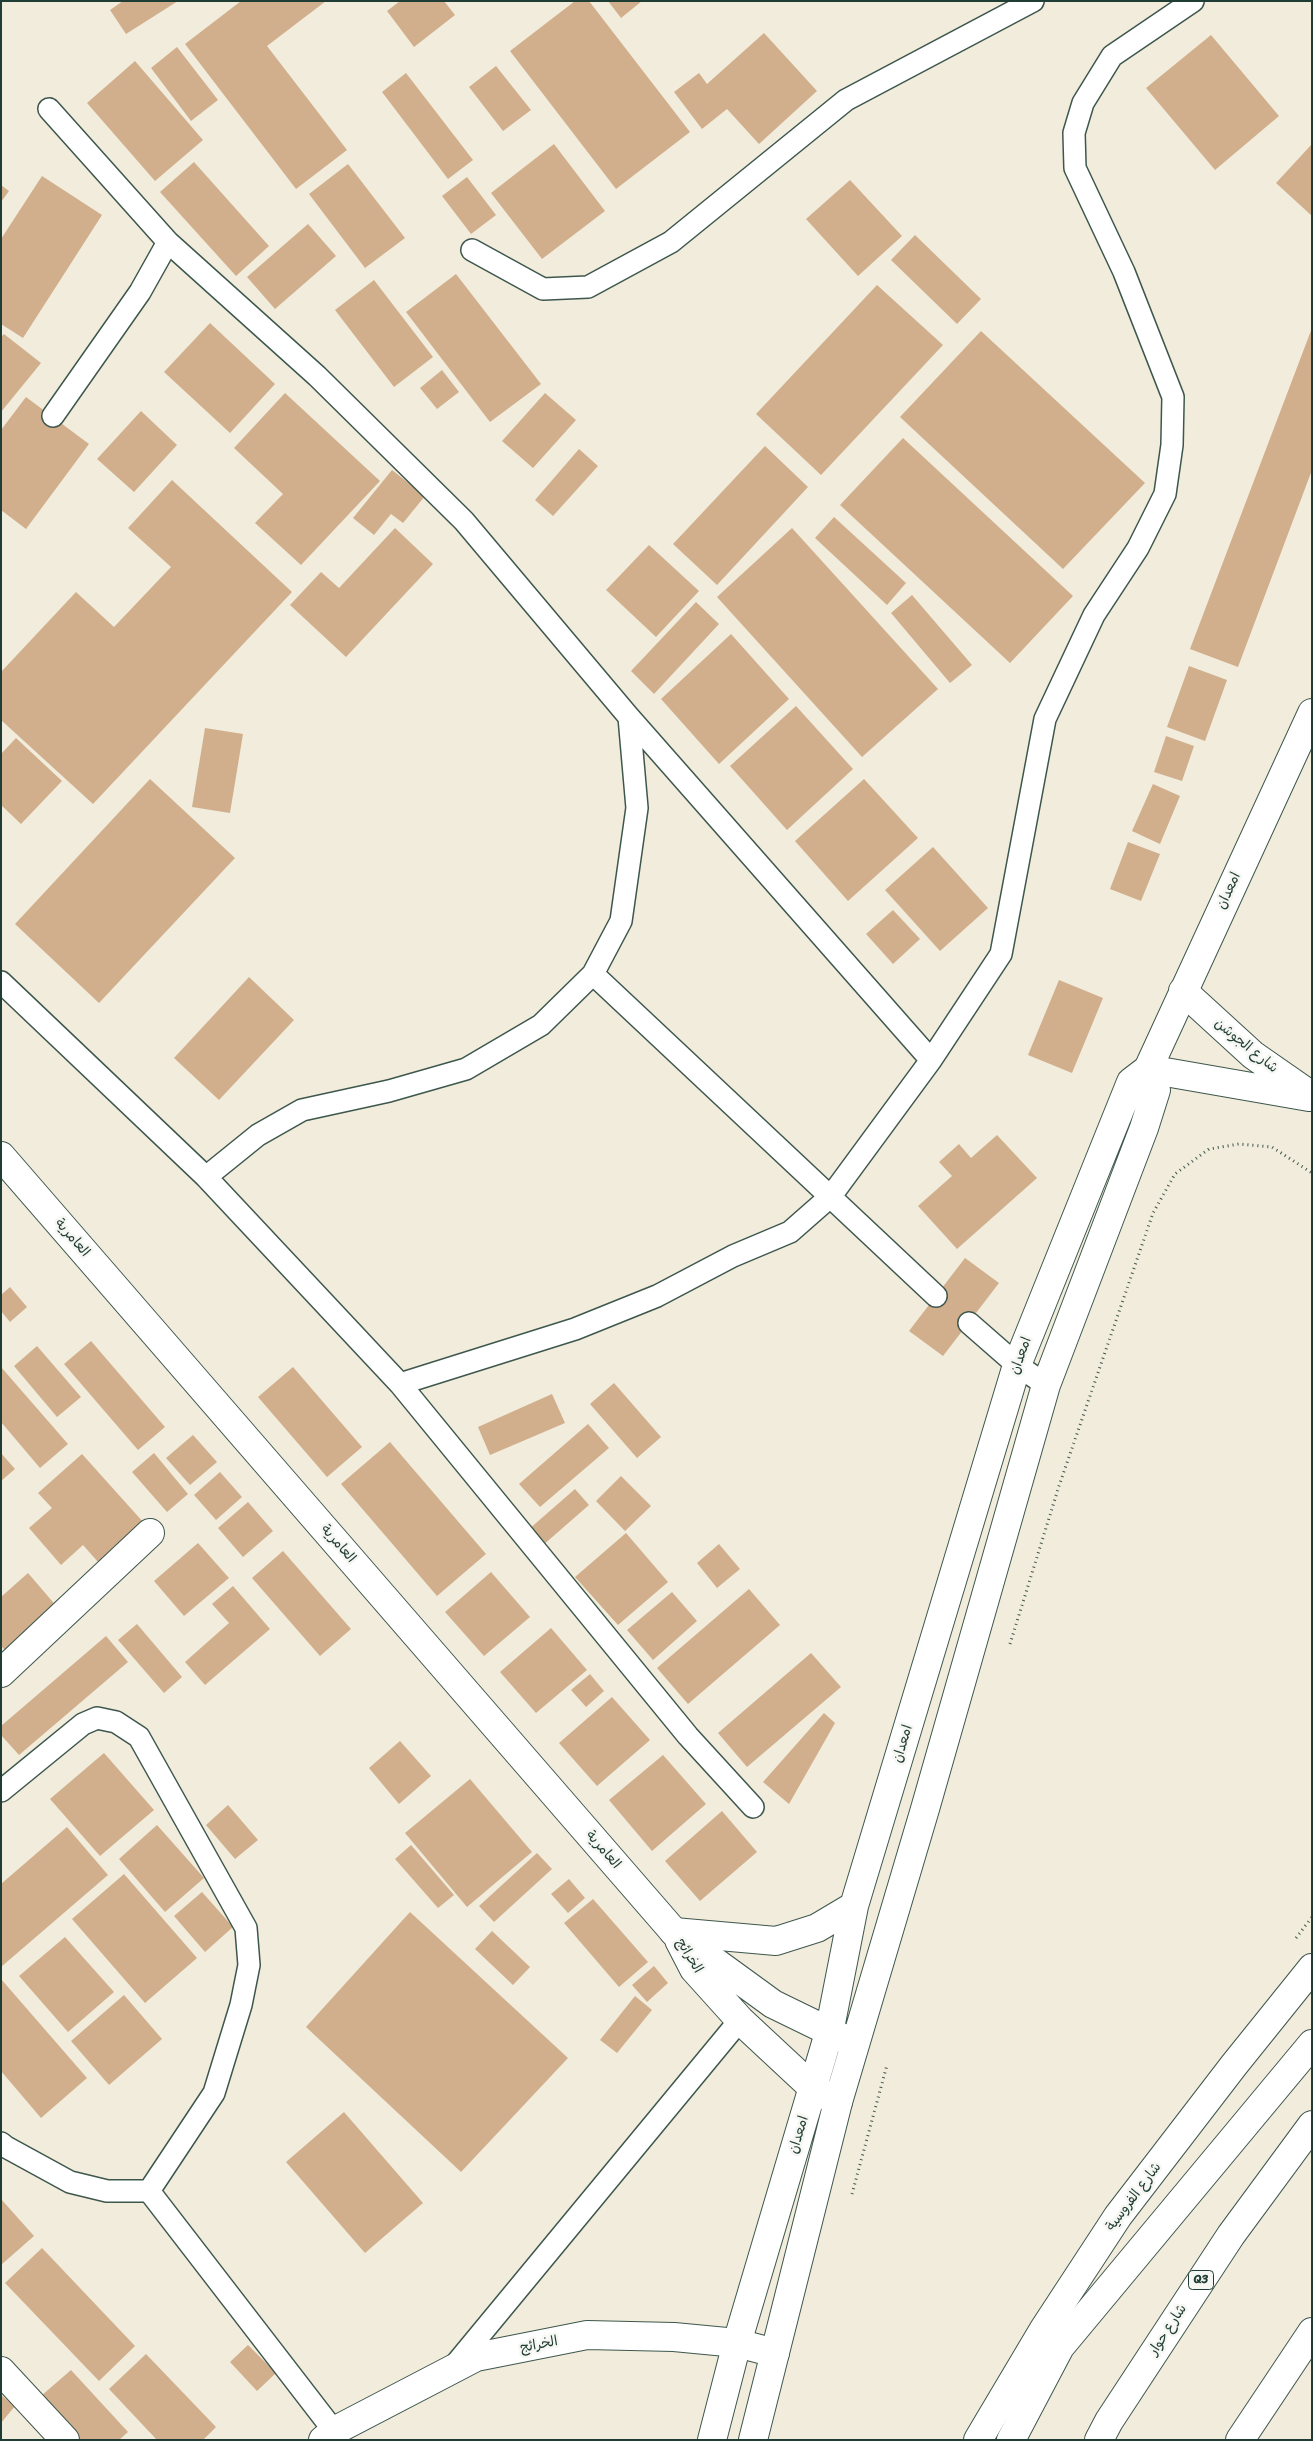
<!DOCTYPE html>
<html>
<head>
<meta charset="utf-8">
<style>
  body { margin:0 }
  #map { position:relative; width:1313px; height:2441px; overflow:hidden; background:#f1ecdb; font-family:Sriracha,sans-serif }
  canvas { display:block }
  .frame { position:absolute; inset:0; border:2px solid #1f3d34; pointer-events:none }
</style>
</head>
<body>
<div id="map">
<canvas width="1313" height="2441"></canvas>
<div class="frame"></div>
</div>
<script>
const context = document.querySelector('canvas').getContext('2d');
context.lineJoin = 'round';
function paint(path, color) {
  context.fillStyle = color;
  context.fill(path, 'evenodd');
}
function poly(rows) {
  const path = new Path2D();
  for (const r of rows) {
    path.moveTo(r[0], r[1]);
    for (let i = 2; i < r.length; i += 2) path.lineTo(r[i], r[i + 1]);
  }
  return path;
}
function strokePath(path, color, width, dash) {
  context.strokeStyle = color;
  context.lineWidth = width;
  context.lineCap = dash ? 'butt' : 'round';
  context.setLineDash(dash || []);
  context.stroke(path);
}
function drawText(font, color, halo, rows, align = 'center') {
  context.font = font + ' Sriracha,"Playpen Sans Arabic",sans-serif';
  context.lineWidth = 5;
  context.setLineDash([]);
  context.textBaseline = 'middle';
  context.strokeStyle = halo;
  context.fillStyle = color;
  for (const [text, x, y, turn = 0] of rows) {
    context.save();
    context.translate(x, y);
    context.rotate((+turn || 0) * Math.PI / 180);
    context.textAlign = isNaN(turn) ? turn : align;
    if (halo) context.strokeText(text, 0, 0);
    context.fillText(text, 0, 0);
    context.restore();
  }
}
const building = poly([
  [123,1,178,1,126,34,110,10],
  [241,1,326,1,267,46,347,150,296,189,185,44],
  [400,1,444,1,455,15,414,47,387,11],
  [575,1,589,1,690,132,616,189,510,51],
  [608,1,642,1,621,18],
  [764,33,817,91,759,144,727,109,702,129,674,92,699,73,707,84],
  [1211,35,1279,116,1215,170,1146,88],
  [177,47,218,100,191,121,151,68],
  [135,61,203,140,155,181,87,103],
  [496,66,531,110,503,131,469,87],
  [406,73,473,160,448,179,382,92],
  [554,144,605,211,542,259,491,193],
  [1312,144,1312,216,1276,183],
  [194,162,269,246,236,276,160,192],
  [348,164,405,238,365,268,309,194],
  [42,176,102,215,23,338,1,324,1,239],
  [467,177,496,215,471,234,442,196],
  [850,180,902,236,858,276,806,219],
  [1,185,9,191,1,202],
  [308,224,336,256,275,309,247,277],
  [915,235,981,299,957,324,891,260],
  [456,274,541,384,490,422,406,312],
  [374,280,433,357,394,387,335,310],
  [877,285,943,345,821,475,756,414],
  [210,323,275,384,230,433,164,372],
  [1312,328,1312,470,1238,667,1190,649],
  [981,331,1145,483,1063,569,900,417],
  [4,334,41,363,1,412,1,337],
  [442,370,459,392,437,409,420,388],
  [285,393,380,481,301,565,255,523,283,494,234,448],
  [545,393,576,420,533,468,502,441],
  [26,397,89,444,26,529,1,510,1,430],
  [141,411,177,445,134,492,97,459],
  [903,438,1073,596,1010,663,840,505],
  [765,446,808,487,717,585,673,544],
  [579,449,598,466,553,516,535,500],
  [392,470,425,496,403,523,391,514,374,535,353,518],
  [172,480,292,592,93,804,1,720,1,672,76,592,114,627,171,567,128,528],
  [834,517,906,583,887,605,815,538],
  [395,528,433,564,346,657,290,605,321,572,339,588],
  [792,528,938,689,862,757,717,597],
  [649,545,699,591,656,637,606,590],
  [912,595,972,665,950,683,891,613],
  [696,602,719,624,654,694,631,671],
  [731,634,789,699,719,764,661,699],
  [1189,666,1227,680,1205,741,1167,727],
  [796,706,853,769,787,830,730,766],
  [205,728,243,734,230,813,192,807],
  [1166,736,1194,746,1182,781,1154,772],
  [16,738,62,781,21,824,1,805,1,754],
  [150,779,235,858,99,1003,15,924],
  [864,779,918,838,848,901,795,841],
  [1153,784,1180,796,1160,844,1132,831],
  [1128,842,1160,854,1141,901,1110,889],
  [933,847,988,908,940,951,885,890],
  [893,910,920,939,893,964,866,934],
  [249,977,294,1020,219,1100,174,1058],
  [1059,980,1103,998,1072,1073,1028,1055],
  [997,1135,1037,1178,957,1249,918,1206,952,1176,939,1162,959,1144,971,1158],
  [965,1258,999,1283,943,1356,909,1331],
  [10,1287,27,1307,10,1322,1,1311,1,1295],
  [91,1341,165,1427,138,1450,64,1364],
  [37,1346,81,1397,57,1417,14,1366],
  [1,1367,68,1444,40,1468,1,1422],
  [293,1367,362,1447,327,1477,258,1397],
  [614,1383,661,1437,637,1458,590,1404],
  [552,1394,565,1423,490,1455,478,1427],
  [588,1424,609,1448,540,1507,519,1484],
  [193,1435,217,1462,190,1485,166,1458],
  [390,1442,486,1554,437,1596,341,1484],
  [1,1453,15,1469,1,1481],
  [154,1453,188,1494,167,1512,132,1472],
  [82,1454,144,1523,98,1562,83,1545,61,1565,29,1528,52,1508,38,1493],
  [220,1472,242,1497,216,1520,194,1495],
  [621,1476,651,1506,625,1531,596,1501],
  [575,1489,589,1505,542,1546,528,1530],
  [248,1502,273,1531,243,1557,218,1528],
  [626,1533,668,1582,618,1625,575,1577],
  [198,1543,229,1578,184,1616,154,1581],
  [719,1544,740,1569,717,1588,697,1563],
  [283,1551,351,1629,320,1656,252,1578],
  [491,1572,530,1617,484,1656,445,1612],
  [28,1573,58,1608,7,1652,1,1646,1,1597],
  [233,1586,270,1629,205,1685,185,1662,229,1623,212,1604],
  [749,1589,780,1625,688,1704,657,1668],
  [672,1592,697,1621,653,1660,627,1630],
  [137,1624,182,1677,164,1693,118,1640],
  [551,1628,587,1670,536,1713,500,1672],
  [106,1636,128,1662,19,1755,1,1735,1,1726],
  [811,1653,841,1687,747,1767,718,1733],
  [590,1674,604,1691,586,1707,571,1690],
  [612,1697,650,1740,597,1786,559,1743],
  [824,1713,835,1723,789,1804,763,1782],
  [400,1741,431,1776,399,1804,369,1768],
  [104,1753,154,1810,100,1856,50,1799],
  [663,1755,706,1804,652,1851,609,1800],
  [470,1779,532,1852,467,1907,405,1833],
  [228,1805,258,1840,235,1859,206,1825],
  [722,1811,757,1852,700,1901,665,1861],
  [157,1825,204,1878,165,1912,119,1859],
  [67,1827,108,1875,1,1967,1,1884],
  [411,1845,454,1895,438,1908,395,1859],
  [537,1853,552,1869,494,1922,479,1906],
  [124,1874,197,1958,145,2003,72,1919],
  [569,1879,585,1898,568,1913,551,1894],
  [202,1892,233,1927,205,1952,174,1916],
  [593,1899,648,1962,619,1987,564,1923],
  [410,1912,568,2058,461,2172,306,2027],
  [492,1931,530,1967,513,1985,475,1949],
  [65,1937,114,1992,68,2032,19,1976],
  [654,1966,668,1983,647,2002,632,1985],
  [1,1979,87,2078,41,2118,1,2071],
  [124,1995,162,2039,109,2085,71,2041],
  [635,1996,652,2010,617,2053,600,2040],
  [344,2112,423,2203,365,2253,286,2162],
  [1,2199,34,2236,1,2265],
  [42,2248,135,2346,99,2381,5,2283],
  [248,2345,276,2373,257,2391,230,2362],
  [146,2354,216,2427,203,2440,157,2440,109,2389],
  [71,2370,128,2432,119,2440,81,2440,41,2396],
  [1,2395,15,2406,1,2423]
]);
const path = poly([
  [1010,1644,1059,1486,1153,1213,1175,1174,1209,1149,1239,1144,1272,1147,1312,1173],
  [1296,1938,1312,1917],
  [852,2194,887,2065]
]);
const lane = poly([
  [49,109,168,242,317,376,464,521,629,717,931,1060],
  [472,250,543,289,588,287,671,242,846,100,1033,1],
  [53,416,140,292,168,242],
  [593,974,936,1296],
  [1,982,206,1177,400,1384,688,1736,753,1807],
  [206,1177,258,1135,302,1110,389,1091,466,1069,541,1025,593,974,621,921,637,808,629,717],
  [969,1323,1017,1365,1046,1385],
  [400,1384,575,1329,657,1296,733,1256,790,1232,831,1196,931,1060,1001,954,1045,719,1094,615,1138,548,1165,494,1172,445,1173,397,1124,272,1075,168,1074,133,1083,103,1112,56,1193,1],
  [1,1791,83,1724,97,1718,116,1722,139,1737,246,1928,249,1965,241,2005,214,2093,149,2191],
  [1,2143,6,2147,70,2182,107,2191,149,2191,334,2431],
  [455,2365,740,2020]
]);
const street = poly([
  [1183,991,1253,1055,1312,1096],
  [1148,1069,1309,1097],
  [1,1156,674,1932,773,2004,851,2042],
  [1,1673,150,1533],
  [679,1940,694,1969,740,2020,813,2088,838,2102],
  [1,2371,65,2440],
  [323,2440,334,2431,476,2357,587,2335,674,2337,737,2343,775,2353]
]);
const secondary = poly([
  [674,1932,776,1941,817,1928,854,1906],
  [712,2440,737,2343,829,2033,854,1906,1017,1365,1131,1082,1148,1069,1312,713],
  [753,2440,838,2102,925,1809,1046,1385,1144,1128,1156,1090,1148,1069],
  [978,2440,1044,2329,1118,2216,1234,2065,1312,1968]
]);
const highway = poly([
  [1011,2440,1060,2347,1312,2044],
  [1099,2440,1109,2421,1231,2235,1312,2125],
  [1240,2440,1312,2332]
]);
const shields = [
  [1201,2280,25]
];
const shieldNames = [
  ["Q3",1201,2280]
];
const streetNames = [
  ["امعدان",1229,891,-65],
  ["شارع الجوشن",1246,1046,39],
  ["العامرية",72,1238,49],
  ["امعدان",1021,1356,-70],
  ["العامرية",338,1544,49],
  ["امعدان",903,1744,-73],
  ["العامرية",603,1850,49],
  ["الخرائج",689,1956,59],
  ["امعدان",799,2135,-73],
  ["شارع الفروسية",1134,2197,-53],
  ["شارع حوار",1168,2330,-57],
  ["الخرائج",539,2345,-11]
];
paint(building, '#d1af8d');
strokePath(lane, '#3e574d', 24);
strokePath(street, '#3e574d', 30);
strokePath(secondary, '#3e574d', 30);
strokePath(highway, '#3e574d', 30);
strokePath(path, '#3e574d', 3, [1, 4]);
strokePath(lane, '#fff', 21);
strokePath(street, '#fff', 28);
strokePath(secondary, '#fff', 28);
strokePath(highway, '#fff', 28);
for (const [x, y, w] of shields) {
  const box = new Path2D();
  box.roundRect(x - w / 2, y - 9.5, w, 19, 4);
  context.fillStyle = '#f6f6f2';
  context.fill(box);
  strokePath(box, '#1f3d34', 1);
}
drawText('bold 12px', '#1f3d34', null, shieldNames);
drawText('14px', '#1f3d34', '#f6f6f2', streetNames);
</script>
</body>
</html>
